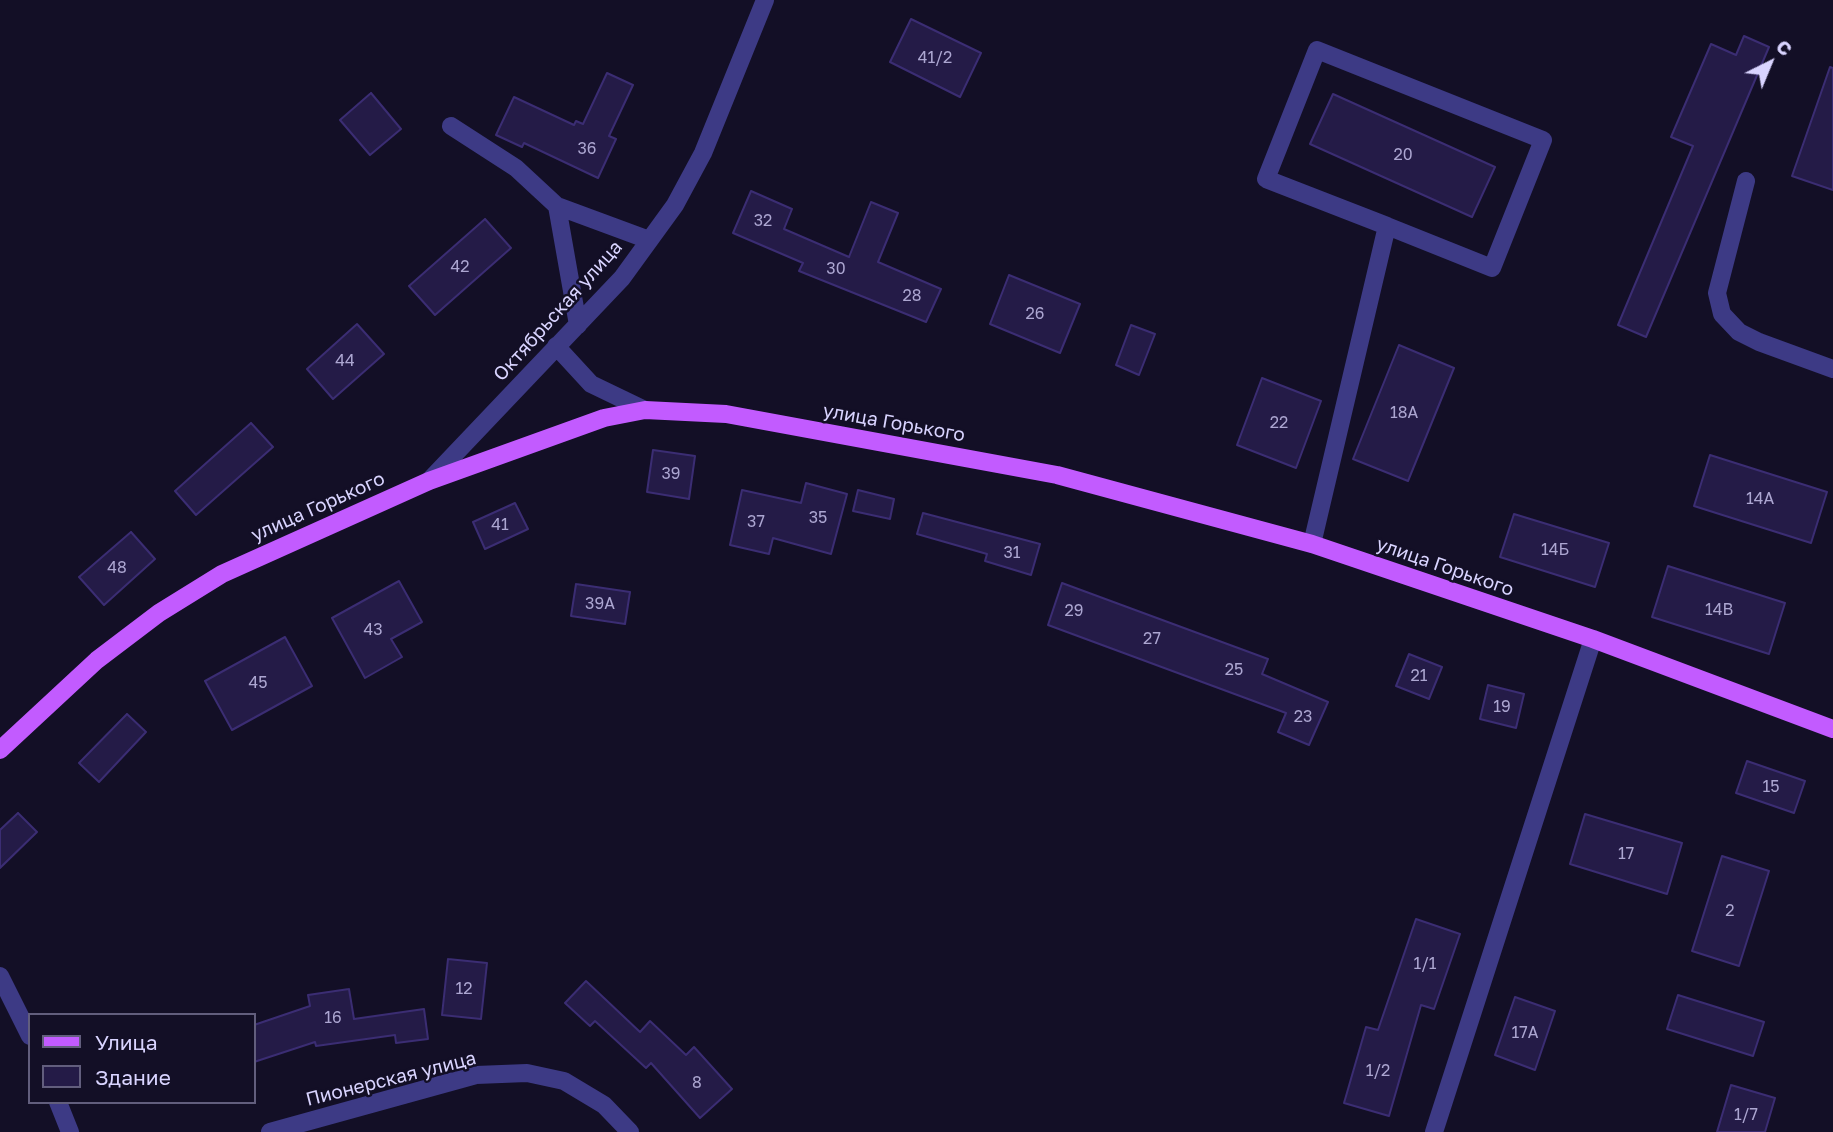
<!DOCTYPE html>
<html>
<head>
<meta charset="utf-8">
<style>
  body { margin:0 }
  #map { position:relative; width:1833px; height:1132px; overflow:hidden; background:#130f26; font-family:"Golos Text",sans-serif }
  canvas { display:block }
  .legend { position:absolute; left:28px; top:1013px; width:228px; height:91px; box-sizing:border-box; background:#130f26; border:2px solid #625e7d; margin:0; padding:9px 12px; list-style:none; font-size:21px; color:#d9d4ff }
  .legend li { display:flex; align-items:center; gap:14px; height:35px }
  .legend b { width:35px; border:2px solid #625e7d }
  .north { position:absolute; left:1735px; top:28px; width:70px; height:70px; -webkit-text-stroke:5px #130f26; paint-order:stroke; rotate:43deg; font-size:19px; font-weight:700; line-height:28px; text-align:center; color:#d9d4ff }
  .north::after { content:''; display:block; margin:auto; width:24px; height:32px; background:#d9d4ff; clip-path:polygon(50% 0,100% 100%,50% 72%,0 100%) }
</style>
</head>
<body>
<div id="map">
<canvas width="1833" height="1132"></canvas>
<ul class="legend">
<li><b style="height:9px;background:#c25bff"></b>Улица</li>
<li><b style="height:19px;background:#241b47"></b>Здание</li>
</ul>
<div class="north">С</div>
</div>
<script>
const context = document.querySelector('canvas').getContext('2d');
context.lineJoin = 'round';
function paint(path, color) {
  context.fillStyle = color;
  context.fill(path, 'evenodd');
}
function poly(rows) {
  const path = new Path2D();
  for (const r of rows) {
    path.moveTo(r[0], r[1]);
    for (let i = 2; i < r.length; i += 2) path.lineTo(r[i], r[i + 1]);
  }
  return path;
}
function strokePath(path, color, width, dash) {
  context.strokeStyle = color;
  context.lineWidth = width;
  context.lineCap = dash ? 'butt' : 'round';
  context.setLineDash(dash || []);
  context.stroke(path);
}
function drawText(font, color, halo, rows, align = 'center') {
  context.font = font + ' "Golos Text",sans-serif';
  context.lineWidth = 5;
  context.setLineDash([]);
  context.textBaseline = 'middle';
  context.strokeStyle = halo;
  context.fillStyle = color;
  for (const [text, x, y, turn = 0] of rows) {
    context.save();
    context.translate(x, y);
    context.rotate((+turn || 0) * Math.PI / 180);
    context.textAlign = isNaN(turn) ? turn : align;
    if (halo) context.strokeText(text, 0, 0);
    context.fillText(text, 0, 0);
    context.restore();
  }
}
const building = poly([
  [911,19,981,53,960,97,890,62,911,19],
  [1744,36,1769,47,1646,337,1618,325,1693,146,1671,137,1711,44,1736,55,1744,36],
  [1830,67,1833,68,1833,190,1792,176,1830,67],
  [607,73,633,85,609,136,616,139,598,178,524,143,522,147,496,135,514,97,574,125,576,121,583,124,607,73],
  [371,93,401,129,370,155,340,120,371,93],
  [1333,94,1495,167,1472,217,1310,144,1333,94],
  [751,191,792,209,784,229,849,257,871,202,898,213,878,262,941,289,926,322,799,271,803,263,733,233,751,191],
  [485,219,511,248,435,315,409,286,485,219],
  [1009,275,1080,304,1060,353,990,324,1009,275],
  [357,324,384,354,333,399,307,369,357,324],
  [1131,325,1155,334,1139,375,1116,365,1131,325],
  [1399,345,1454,368,1408,481,1353,459,1399,345],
  [1262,378,1321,401,1296,468,1237,445,1262,378],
  [251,423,273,447,196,515,175,491,251,423],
  [653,450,695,456,689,499,647,492,653,450],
  [1710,455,1827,492,1811,543,1694,506,1710,455],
  [806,483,847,494,831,554,773,538,769,554,730,545,742,490,801,503,806,483],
  [858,490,894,499,890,519,853,511,858,490],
  [515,503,528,529,485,549,473,522,515,503],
  [923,513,1040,544,1031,575,985,561,987,554,917,534,923,513],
  [1514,514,1609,543,1595,587,1500,557,1514,514],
  [131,532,155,559,104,605,79,577,131,532],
  [1668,566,1785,603,1769,654,1652,617,1668,566],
  [399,581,422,622,391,639,402,657,365,678,332,618,399,581],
  [1062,583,1268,659,1262,674,1328,702,1309,745,1278,732,1286,713,1048,625,1062,583],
  [576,584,630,592,625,624,571,616,576,584],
  [285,637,312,686,232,730,205,681,285,637],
  [1409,654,1442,667,1429,699,1396,686,1409,654],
  [1488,685,1524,694,1516,728,1480,719,1488,685],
  [127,714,146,732,99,782,79,763,127,714],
  [1747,761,1805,781,1794,813,1736,793,1747,761],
  [18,813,37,832,0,868,0,830,18,813],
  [1585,814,1682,843,1667,894,1570,864,1585,814],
  [1722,856,1769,871,1739,966,1692,951,1722,856],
  [1416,919,1460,934,1434,1009,1421,1005,1389,1116,1344,1103,1366,1027,1378,1030,1416,919],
  [448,959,487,963,481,1019,442,1015,448,959],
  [586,981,640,1032,650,1021,686,1055,694,1047,732,1089,700,1118,651,1063,646,1068,595,1021,590,1026,565,1003,586,981],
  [349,989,354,1019,424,1009,428,1039,396,1043,395,1035,316,1046,315,1042,254,1062,254,1025,310,1006,308,995,349,989],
  [1678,995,1764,1022,1753,1056,1667,1029,1678,995],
  [1515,997,1555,1011,1535,1070,1495,1055,1515,997],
  [1731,1085,1775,1098,1765,1132,1717,1132,1731,1085]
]);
const minor = poly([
  [451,126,516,168,557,206,649,240],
  [1746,181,1717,293,1722,314,1739,332,1759,342,1833,369],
  [557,206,578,325],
  [556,346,591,384,645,410],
  [429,481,622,278,675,205,703,153,765,0],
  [1312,544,1387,226,1492,268,1543,140,1317,50,1266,179,1387,226],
  [0,976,30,1036],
  [58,1102,70,1132],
  [270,1132,476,1075,527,1073,564,1081,604,1105,630,1132],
  [1434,1132,1593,639]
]);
const major = poly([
  [0,750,97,660,159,613,222,574,429,481,604,418,645,410,726,414,1057,475,1312,544,1593,639,1833,729]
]);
const numberNames = [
  ["41/2",935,58],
  ["36",587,149],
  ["20",1403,155],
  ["32",763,221],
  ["42",460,267],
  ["30",836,269],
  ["28",912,296],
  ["26",1035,314],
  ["44",345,361],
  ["18А",1404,413],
  ["22",1279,423],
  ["39",671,474],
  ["14А",1760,499],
  ["35",818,518],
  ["37",756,522],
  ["41",500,525],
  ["14Б",1555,550],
  ["31",1012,553],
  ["48",117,568],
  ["39А",600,604],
  ["14В",1719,610],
  ["29",1074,611],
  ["43",373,630],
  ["27",1152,639],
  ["25",1234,670],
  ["21",1419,676],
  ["45",258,683],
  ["19",1502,707],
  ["23",1303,717],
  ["15",1771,787],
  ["17",1626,854],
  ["2",1730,911],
  ["1/1",1425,964],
  ["12",464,989],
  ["16",333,1018],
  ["17А",1525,1033],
  ["1/2",1378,1071],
  ["8",697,1083],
  ["1/7",1746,1115]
];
const streetNames = [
  ["Октябрьская улица",558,311,-48],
  ["улица Горького",894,423,10],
  ["улица Горького",318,507,-24],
  ["улица Горького",1445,567,19],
  ["Пионерская улица",391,1079,-14]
];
paint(building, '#241b47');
strokePath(building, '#3b2d73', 2);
strokePath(minor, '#3d3a85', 18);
strokePath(major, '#c25bff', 18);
drawText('16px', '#aca6d1', null, numberNames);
drawText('19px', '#d9d4ff', '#130f26', streetNames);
</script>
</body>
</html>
